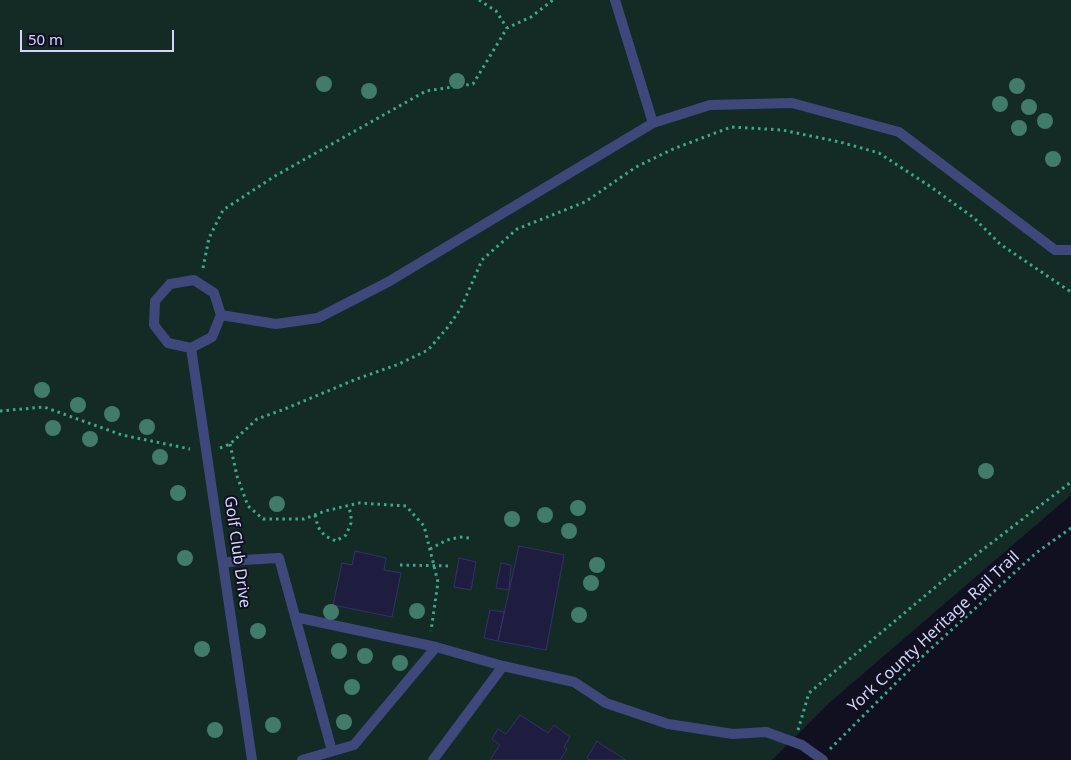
<!DOCTYPE html>
<html>
<head>
<meta charset="utf-8">
<style>
  body { margin:0 }
  #map { position:relative; width:1071px; height:760px; overflow:hidden; background:#101021; font-family:"Noto Sans",sans-serif }
  canvas { display:block }
  .scale { position:absolute; left:20px; top:30px; width:154px; height:22px; box-sizing:border-box; border:2px solid #d4d6fb; border-top:0; padding-left:6px; font-size:15px; line-height:18px; white-space:nowrap; color:#d4d6fb; -webkit-text-stroke:4px #101021; paint-order:stroke }
</style>
</head>
<body>
<div id="map">
<canvas width="1071" height="760"></canvas>
<div class="scale">50 m</div>
</div>
<script>
const context = document.querySelector('canvas').getContext('2d');
context.lineJoin = 'round';
function paint(path, color) {
  context.fillStyle = color;
  context.fill(path, 'evenodd');
}
function poly(rows) {
  const path = new Path2D();
  for (const r of rows) {
    path.moveTo(r[0], r[1]);
    for (let i = 2; i < r.length; i += 2) path.lineTo(r[i], r[i + 1]);
  }
  return path;
}
function strokePath(path, color, width, dash) {
  context.strokeStyle = color;
  context.lineWidth = width;
  context.lineCap = dash ? 'butt' : 'round';
  context.setLineDash(dash || []);
  context.stroke(path);
}
function drawText(font, color, halo, rows, align = 'center') {
  context.font = font + ' "Noto Sans",sans-serif';
  context.lineWidth = 4;
  context.setLineDash([]);
  context.textBaseline = 'middle';
  context.strokeStyle = halo;
  context.fillStyle = color;
  for (const [text, x, y, turn = 0] of rows) {
    context.save();
    context.translate(x, y);
    context.rotate((+turn || 0) * Math.PI / 180);
    context.textAlign = isNaN(turn) ? turn : align;
    if (halo) context.strokeText(text, 0, 0);
    context.fillText(text, 0, 0);
    context.restore();
  }
}
const green = poly([
  [0,0,1071,0,1071,495,828,704,772,760,0,760]
]);
const building = poly([
  [519,546,564,555,546,650,498,641,519,546],
  [355,551,386,558,384,570,401,573,392,617,333,605,342,563,352,565,355,551],
  [459,558,476,562,471,590,454,587,459,558],
  [501,563,511,565,509,590,496,588,501,563],
  [490,610,504,612,498,641,484,638,490,610],
  [520,715,548,733,554,725,570,737,564,747,567,749,560,760,490,760,500,745,492,739,498,729,506,734,520,715],
  [597,741,599,743,626,760,590,760,587,758,597,741]
]);
const path = poly([
  [479,0,496,11,507,28],
  [203,268,209,238,223,210,275,176,426,91,473,84,507,28,531,17,553,0],
  [0,411,44,407,122,435,190,449],
  [230,444,237,476,248,506,263,519,304,519,325,511,359,503,406,506,424,526,438,582,431,631],
  [220,448,230,444,257,419,282,410,354,380,399,364,428,350,448,327,461,308,482,260,517,229,585,202,636,167,673,149,731,127,782,130,840,142,879,153,931,187,974,218,1000,244,1071,292],
  [315,515,318,527,325,536,336,541,346,535,351,523,351,514,348,506],
  [430,549,447,540,460,537,470,538],
  [400,565,452,566],
  [798,730,809,693,951,574,1071,482],
  [830,749,924,655,1036,553,1071,528]
]);
const lane = poly([
  [615,0,653,123],
  [223,563,243,560,279,558,332,751],
  [295,617,436,647],
  [503,666,574,682,606,703,668,724,733,734,766,732,802,745,823,760],
  [302,760,354,745,436,647,503,666,433,760]
]);
const street = poly([
  [194,280,214,293,221,315,212,337,191,348,168,343,154,325,155,301,170,284,194,280],
  [221,315,276,324,318,318,388,282,653,123,710,105,792,103,899,132,1055,250,1071,250],
  [191,348,252,760]
]);
const trees = [
  [457,81],
  [324,84],
  [1017,86],
  [369,91],
  [1000,104],
  [1029,107],
  [1045,121],
  [1019,128],
  [1053,159],
  [42,390],
  [78,405],
  [112,414],
  [147,427],
  [53,428],
  [90,439],
  [160,457],
  [986,471],
  [178,493],
  [277,504],
  [578,508],
  [545,515],
  [512,519],
  [569,531],
  [185,558],
  [597,565],
  [591,583],
  [417,611],
  [331,612],
  [579,615],
  [258,631],
  [202,649],
  [339,651],
  [365,656],
  [400,663],
  [352,687],
  [344,722],
  [273,725],
  [215,730]
];
const streetNames = [
  ["Golf Club Drive",237,552,82],
  ["York County Heritage Rail Trail",934,632,-43]
];
paint(green, '#132a25');
paint(building, '#1e1d40');
strokePath(building, '#32326a', 1);
strokePath(path, '#3aa98d', 3, [2.5, 4]);
strokePath(lane, '#3f487b', 10);
strokePath(street, '#3f487b', 10);
context.fillStyle = '#407c69';
for (const [x, y] of trees) {
  context.beginPath();
  context.arc(x, y, 8, 0, 2 * Math.PI);
  context.fill();
}
drawText('16px', '#d4d6fb', '#101021', streetNames);
</script>
</body>
</html>
